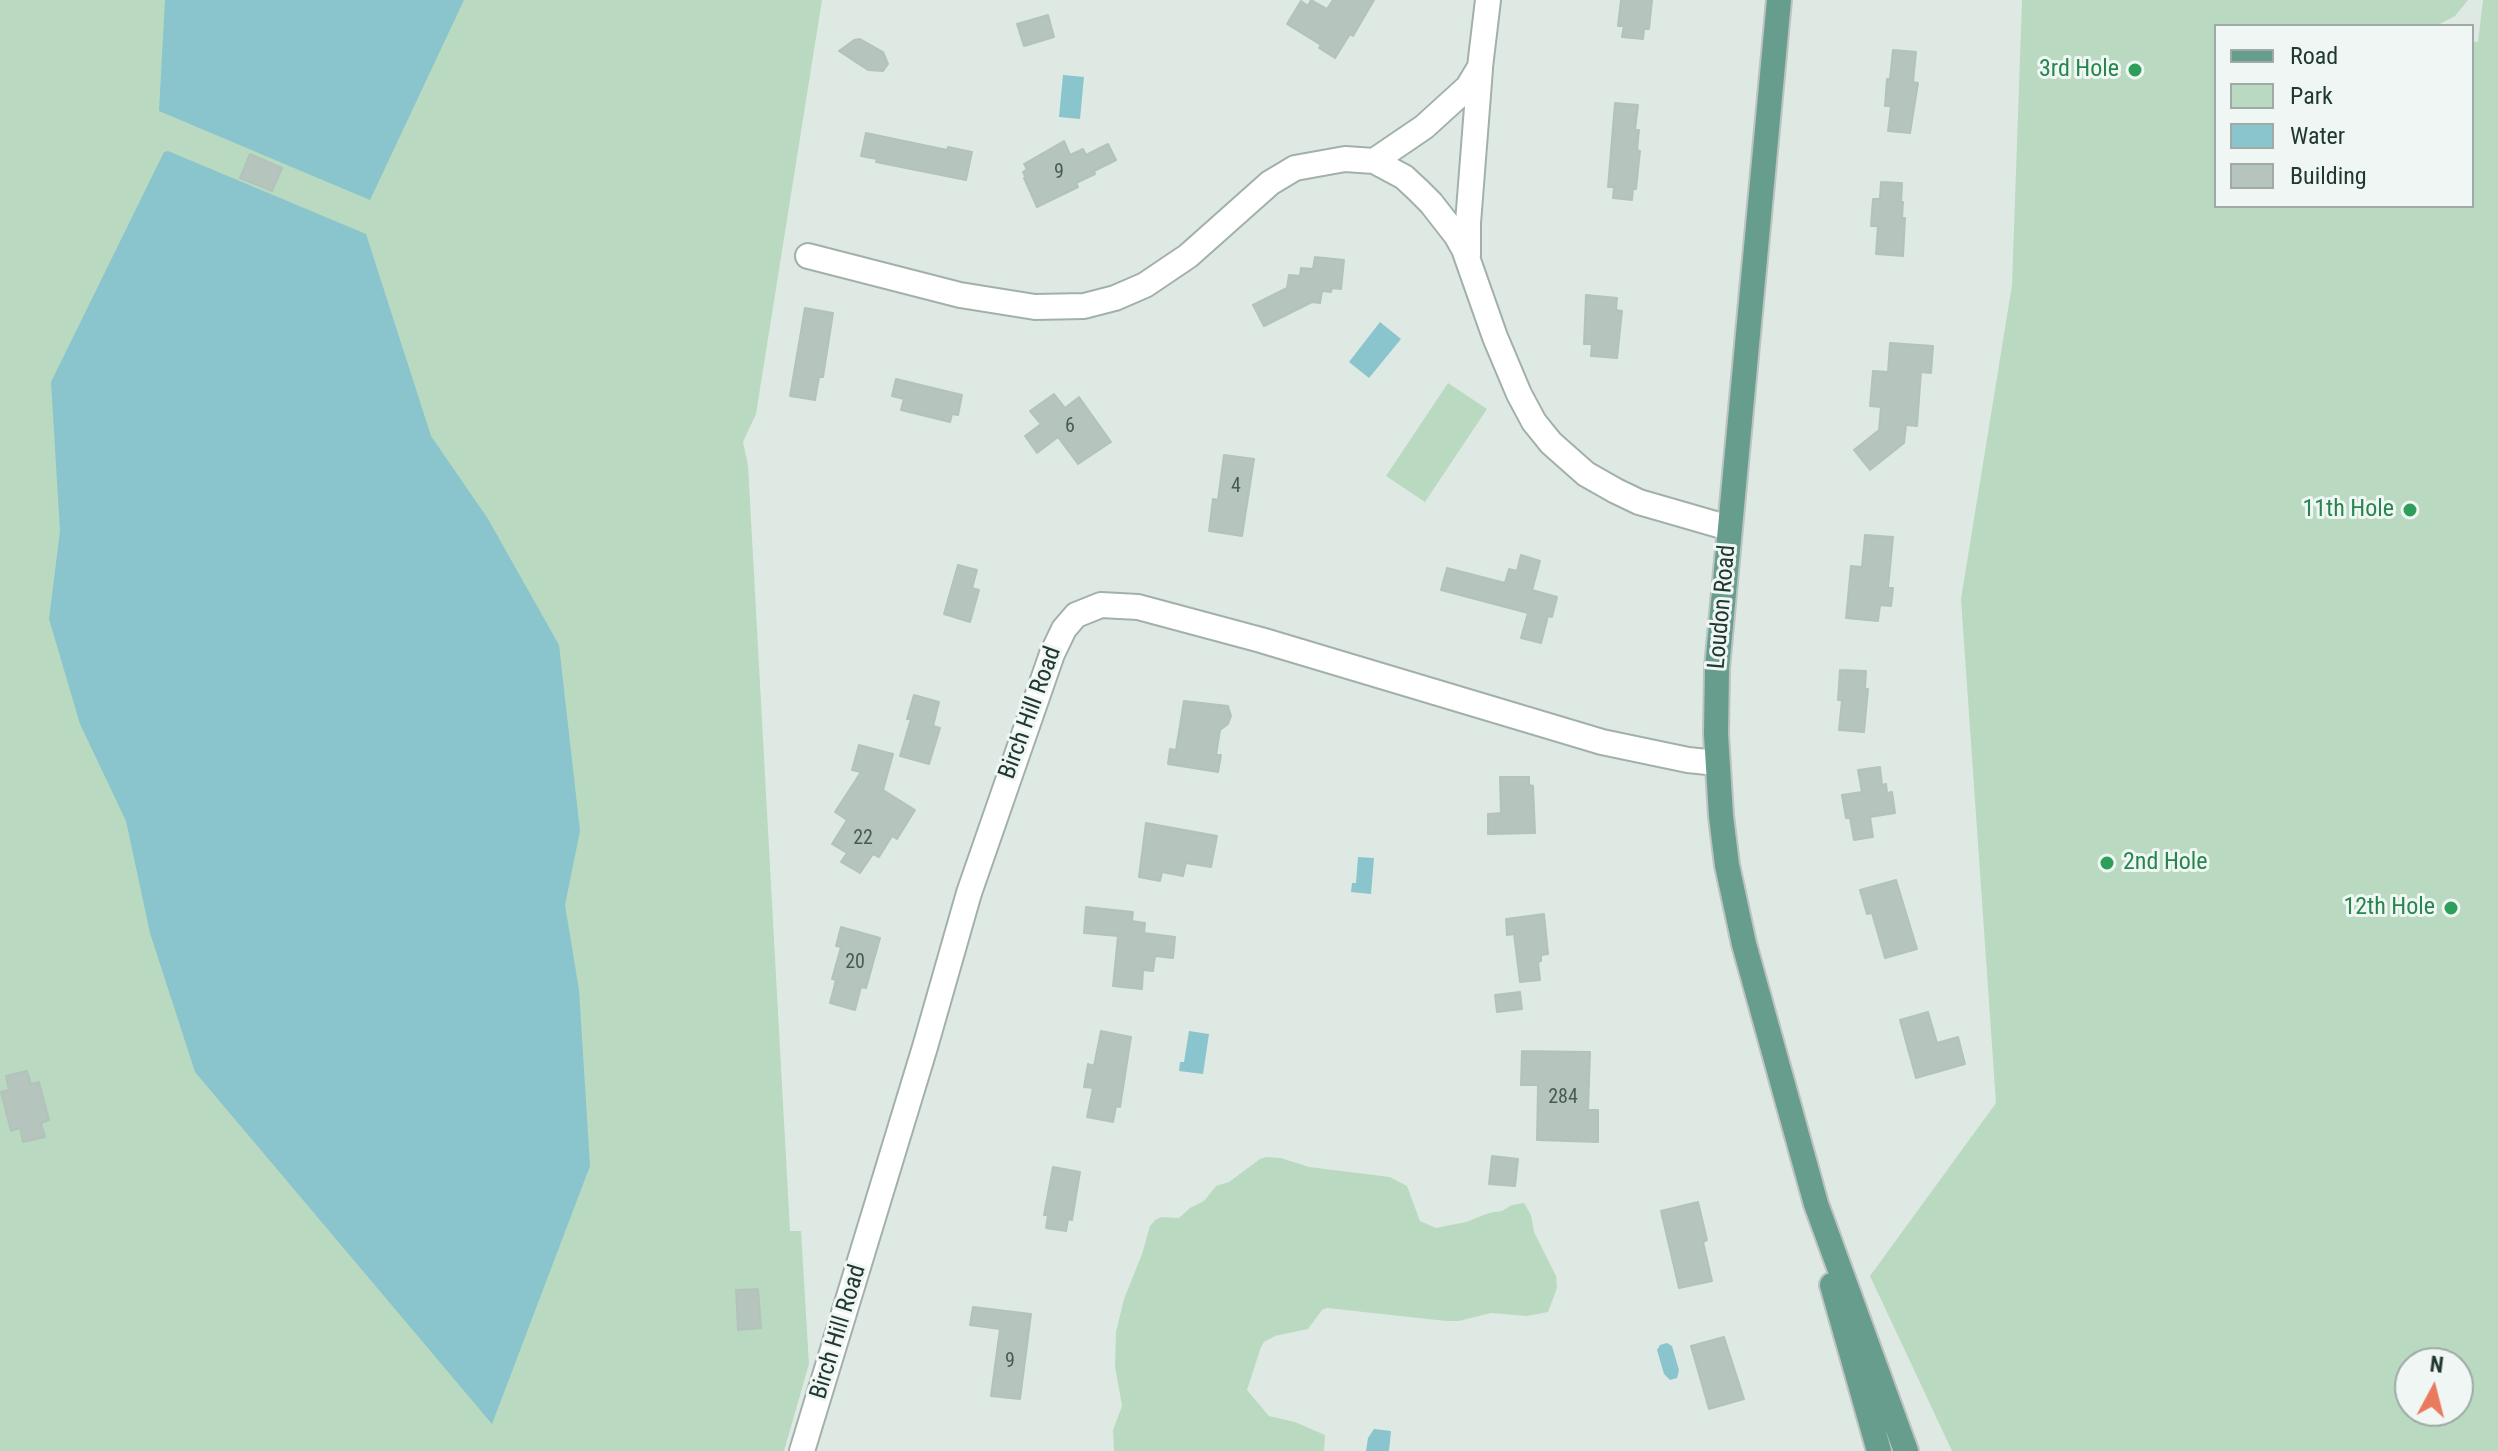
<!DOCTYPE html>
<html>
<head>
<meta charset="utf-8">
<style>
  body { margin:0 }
  #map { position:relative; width:2498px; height:1451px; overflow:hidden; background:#dfe9e4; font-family:"Roboto Condensed",sans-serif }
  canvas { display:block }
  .legend { position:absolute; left:2214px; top:24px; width:260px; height:184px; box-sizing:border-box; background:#eff6f3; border:2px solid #9daaa5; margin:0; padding:10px 14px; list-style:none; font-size:24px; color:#213831 }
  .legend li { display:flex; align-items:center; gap:16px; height:40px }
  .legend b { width:40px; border:2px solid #9daaa5 }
  .north { position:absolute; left:2394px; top:1347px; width:80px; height:80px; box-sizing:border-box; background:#eff6f3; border:2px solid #9daaa5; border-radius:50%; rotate:7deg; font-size:22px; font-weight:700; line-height:32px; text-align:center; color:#213831 }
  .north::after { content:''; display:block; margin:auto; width:28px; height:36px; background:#e97a5d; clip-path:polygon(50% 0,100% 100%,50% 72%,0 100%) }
</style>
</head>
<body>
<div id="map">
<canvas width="2498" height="1451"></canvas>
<ul class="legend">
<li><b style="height:10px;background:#669d8c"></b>Road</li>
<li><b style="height:22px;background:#b9dac0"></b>Park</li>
<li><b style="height:22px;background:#8ac4cc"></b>Water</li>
<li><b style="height:22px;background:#b5c4bd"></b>Building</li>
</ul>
<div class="north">N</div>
</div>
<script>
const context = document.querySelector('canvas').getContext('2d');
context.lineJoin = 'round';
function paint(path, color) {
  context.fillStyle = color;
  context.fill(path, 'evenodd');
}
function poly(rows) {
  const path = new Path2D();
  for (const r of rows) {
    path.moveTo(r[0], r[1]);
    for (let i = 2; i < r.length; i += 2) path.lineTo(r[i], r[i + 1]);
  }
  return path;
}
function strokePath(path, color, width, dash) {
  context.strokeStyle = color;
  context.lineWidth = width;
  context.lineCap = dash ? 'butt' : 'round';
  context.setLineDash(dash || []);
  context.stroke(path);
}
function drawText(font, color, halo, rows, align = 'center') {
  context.font = font + ' "Roboto Condensed",sans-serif';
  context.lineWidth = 6;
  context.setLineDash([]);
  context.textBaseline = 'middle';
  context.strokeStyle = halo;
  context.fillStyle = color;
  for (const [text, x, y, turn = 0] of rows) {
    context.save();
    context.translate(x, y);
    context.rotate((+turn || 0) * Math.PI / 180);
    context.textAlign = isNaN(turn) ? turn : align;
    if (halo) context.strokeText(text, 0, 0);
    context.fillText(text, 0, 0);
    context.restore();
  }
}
const green = poly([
  [0,0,822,0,756,414,743,442,748,465,790,1231,801,1231,809,1364,784,1451,0,1451],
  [2022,0,2468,0,2455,16,2436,26,2216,26,2216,206,2472,206,2472,41,2478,42,2483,0,2498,0,2498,1451,1952,1451,1870,1276,1996,1103,1961,599,2012,285],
  [2410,1363,2458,1363,2458,1411,2410,1411],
  [1448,383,1487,409,1425,502,1386,476],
  [1266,1157,1281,1158,1309,1167,1390,1177,1407,1186,1420,1221,1436,1228,1466,1222,1489,1213,1502,1211,1512,1205,1524,1203,1531,1215,1534,1232,1556,1276,1557,1288,1548,1312,1527,1316,1491,1313,1459,1321,1446,1321,1327,1308,1322,1310,1308,1329,1275,1336,1264,1342,1261,1347,1247,1390,1269,1416,1295,1422,1325,1435,1324,1451,1114,1451,1113,1430,1122,1406,1115,1366,1116,1332,1124,1299,1142,1254,1150,1226,1155,1220,1161,1217,1179,1218,1190,1208,1204,1201,1216,1186,1229,1182,1260,1159]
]);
const water = poly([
  [165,0,464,0,370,200,159,111],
  [1063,75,1084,77,1080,119,1059,117],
  [168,151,366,234,431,436,488,519,559,645,580,831,565,905,579,990,590,1166,492,1424,195,1072,150,933,126,821,80,724,49,619,60,531,51,382,164,152],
  [1380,322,1401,339,1369,378,1349,362],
  [1358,857,1374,858,1371,894,1351,892,1352,883,1356,883],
  [1189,1031,1209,1034,1203,1074,1179,1071,1180,1062,1184,1062],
  [1667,1343,1672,1346,1679,1370,1677,1378,1670,1380,1664,1374,1657,1350,1660,1345],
  [1374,1429,1391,1431,1389,1451,1366,1451,1368,1438]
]);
const building = poly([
  [1311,0,1327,9,1333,0,1374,0,1353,36,1350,34,1335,58,1319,48,1321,45,1287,24,1301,1,1308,6,1311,0],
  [1621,0,1652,0,1649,29,1644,29,1643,39,1622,37,1624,26,1618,26,1621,0],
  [1048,15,1054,37,1024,46,1017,24,1048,15],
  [860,39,883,52,888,64,883,71,868,70,839,51,854,40,860,39],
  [1893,50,1916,52,1913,82,1918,83,1910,133,1888,131,1891,106,1885,106,1887,79,1890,79,1893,50],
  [1615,103,1638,105,1635,130,1639,130,1637,150,1640,151,1636,189,1633,189,1632,200,1613,198,1614,187,1608,187,1615,103],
  [866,133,947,150,948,147,972,152,966,180,876,162,877,159,861,156,866,133],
  [1064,141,1070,155,1083,149,1086,155,1108,144,1116,160,1094,171,1095,174,1076,183,1078,187,1037,207,1024,178,1026,178,1023,172,1027,169,1024,164,1064,141],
  [250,154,282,168,272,191,240,178,250,154],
  [1881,182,1902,183,1901,202,1903,202,1902,218,1905,218,1903,256,1876,254,1878,226,1871,226,1873,199,1880,199,1881,182],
  [1315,257,1344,260,1341,289,1332,288,1331,292,1322,291,1320,303,1312,302,1264,326,1253,305,1287,288,1289,275,1300,276,1301,268,1313,269,1315,257],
  [1586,295,1617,298,1616,310,1622,311,1617,358,1591,356,1592,344,1584,344,1586,295],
  [805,308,833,313,823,377,819,377,815,400,790,396,805,308],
  [1890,343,1933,346,1931,373,1921,372,1917,426,1906,425,1904,443,1870,470,1854,450,1879,430,1881,407,1870,406,1873,371,1888,372,1890,343],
  [896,379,962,395,958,415,952,414,950,422,901,410,904,399,892,396,896,379],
  [1054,394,1065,408,1079,397,1111,442,1078,464,1058,437,1037,453,1025,436,1041,424,1030,411,1054,394],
  [1224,455,1254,459,1242,536,1209,531,1213,499,1218,500,1224,455],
  [1865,535,1893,537,1888,588,1893,588,1891,606,1880,605,1878,621,1846,618,1851,566,1862,567,1865,535],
  [1521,555,1540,561,1532,590,1557,597,1552,617,1548,616,1541,643,1521,638,1528,613,1441,590,1447,568,1505,583,1509,569,1517,571,1521,555],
  [958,565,977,570,972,588,979,590,970,622,944,614,958,565],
  [1840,670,1866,671,1865,689,1868,689,1864,732,1839,730,1842,700,1838,700,1840,670],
  [914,695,939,702,933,726,940,728,929,764,900,756,911,719,907,719,914,695],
  [1184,701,1228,706,1231,716,1228,724,1220,730,1216,755,1221,755,1218,772,1168,764,1170,749,1176,750,1184,701],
  [859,745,893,754,883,790,915,810,897,839,892,836,879,857,873,854,860,873,841,862,847,853,832,844,847,820,835,812,861,772,852,770,859,745],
  [1880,767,1882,785,1886,784,1887,793,1892,792,1895,813,1870,817,1873,837,1854,840,1850,818,1846,818,1842,795,1862,792,1858,770,1880,767],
  [1500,777,1529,777,1529,785,1533,786,1535,833,1488,834,1488,814,1501,813,1500,777],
  [1146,823,1217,836,1211,867,1186,863,1183,876,1162,872,1160,881,1139,877,1146,823],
  [1896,880,1917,949,1885,958,1872,913,1867,914,1860,890,1896,880],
  [1086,907,1133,912,1132,921,1145,923,1144,933,1175,937,1173,958,1155,956,1153,971,1143,970,1142,989,1113,986,1118,936,1084,933,1086,907],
  [1544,914,1548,954,1541,955,1541,961,1538,962,1540,980,1520,982,1514,934,1507,935,1506,919,1544,914],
  [841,927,880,938,866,988,861,987,855,1010,830,1003,836,980,832,979,841,947,836,946,841,927],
  [1520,992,1522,1009,1497,1012,1495,995,1520,992],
  [1928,1012,1937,1043,1958,1037,1965,1064,1916,1078,1900,1020,1928,1012],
  [1101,1031,1131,1037,1120,1107,1116,1106,1113,1122,1087,1117,1093,1088,1084,1087,1088,1064,1094,1066,1101,1031],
  [1522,1051,1590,1052,1588,1110,1598,1110,1598,1142,1537,1140,1538,1085,1521,1085,1522,1051],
  [27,1071,31,1084,39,1082,49,1120,41,1123,45,1137,23,1142,20,1128,11,1131,1,1092,9,1090,6,1076,27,1071],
  [1492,1156,1518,1159,1515,1186,1489,1184,1492,1156],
  [1053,1167,1080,1172,1072,1220,1068,1219,1066,1231,1046,1228,1048,1215,1044,1215,1053,1167],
  [1698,1202,1707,1240,1703,1242,1712,1281,1679,1288,1661,1211,1698,1202],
  [758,1289,761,1328,738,1330,736,1290,758,1289],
  [973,1307,1031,1314,1020,1399,991,1396,1000,1329,970,1325,973,1307],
  [1724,1337,1744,1399,1709,1409,1691,1346,1724,1337]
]);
const minor = poly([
  [1374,161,1424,127,1468,87,1480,67,1488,0],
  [1468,255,1468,223,1480,69],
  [808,256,960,295,1035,307,1084,306,1115,298,1145,285,1188,256,1270,183,1295,168,1345,159,1374,161,1404,177,1418,190,1431,203,1456,235,1464,249,1495,337,1519,394,1534,422,1551,443,1586,474,1616,491,1639,502,1729,528],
  [802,1451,925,1047,969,893,1052,654,1064,629,1076,615,1101,605,1138,607,1261,640,1602,742,1688,760,1717,763]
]);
const primary = poly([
  [1779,0,1717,668,1716,734,1721,816,1727,865,1744,944,1816,1204,1906,1451],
  [1832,1285,1879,1451]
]);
const markers = [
  [2135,70,8,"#2e9e5b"],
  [2410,510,8,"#2e9e5b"],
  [2107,863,8,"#2e9e5b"],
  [2451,908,8,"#2e9e5b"]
];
const numberNames = [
  ["9",1059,173],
  ["6",1070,427],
  ["4",1236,487],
  ["22",863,839],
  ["20",855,963],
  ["284",1563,1098],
  ["9",1010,1362]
];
const leisureNames = [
  ["3rd Hole",2119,70],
  ["11th Hole",2394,510],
  ["2nd Hole",2123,863,"left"],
  ["12th Hole",2435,908]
];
const streetNames = [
  ["Loudon Road",1723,607,-85],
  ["Birch Hill Road",1031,713,-70],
  ["Birch Hill Road",839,1332,-73]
];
paint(green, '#b9dac0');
paint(water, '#8ac4cc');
paint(building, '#b5c4bd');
strokePath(building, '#b2c3bb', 2);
strokePath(minor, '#a2b0ab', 28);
strokePath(primary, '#bcc3c1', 28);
strokePath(minor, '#fff', 24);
strokePath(primary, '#669d8c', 24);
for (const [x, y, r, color] of markers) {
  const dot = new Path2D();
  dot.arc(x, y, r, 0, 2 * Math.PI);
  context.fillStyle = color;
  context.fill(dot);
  strokePath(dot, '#eff6f3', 3);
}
drawText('20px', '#465b54', null, numberNames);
drawText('24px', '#27864d', '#eff6f3', leisureNames, 'right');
drawText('24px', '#213831', '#eff6f3', streetNames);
</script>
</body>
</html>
